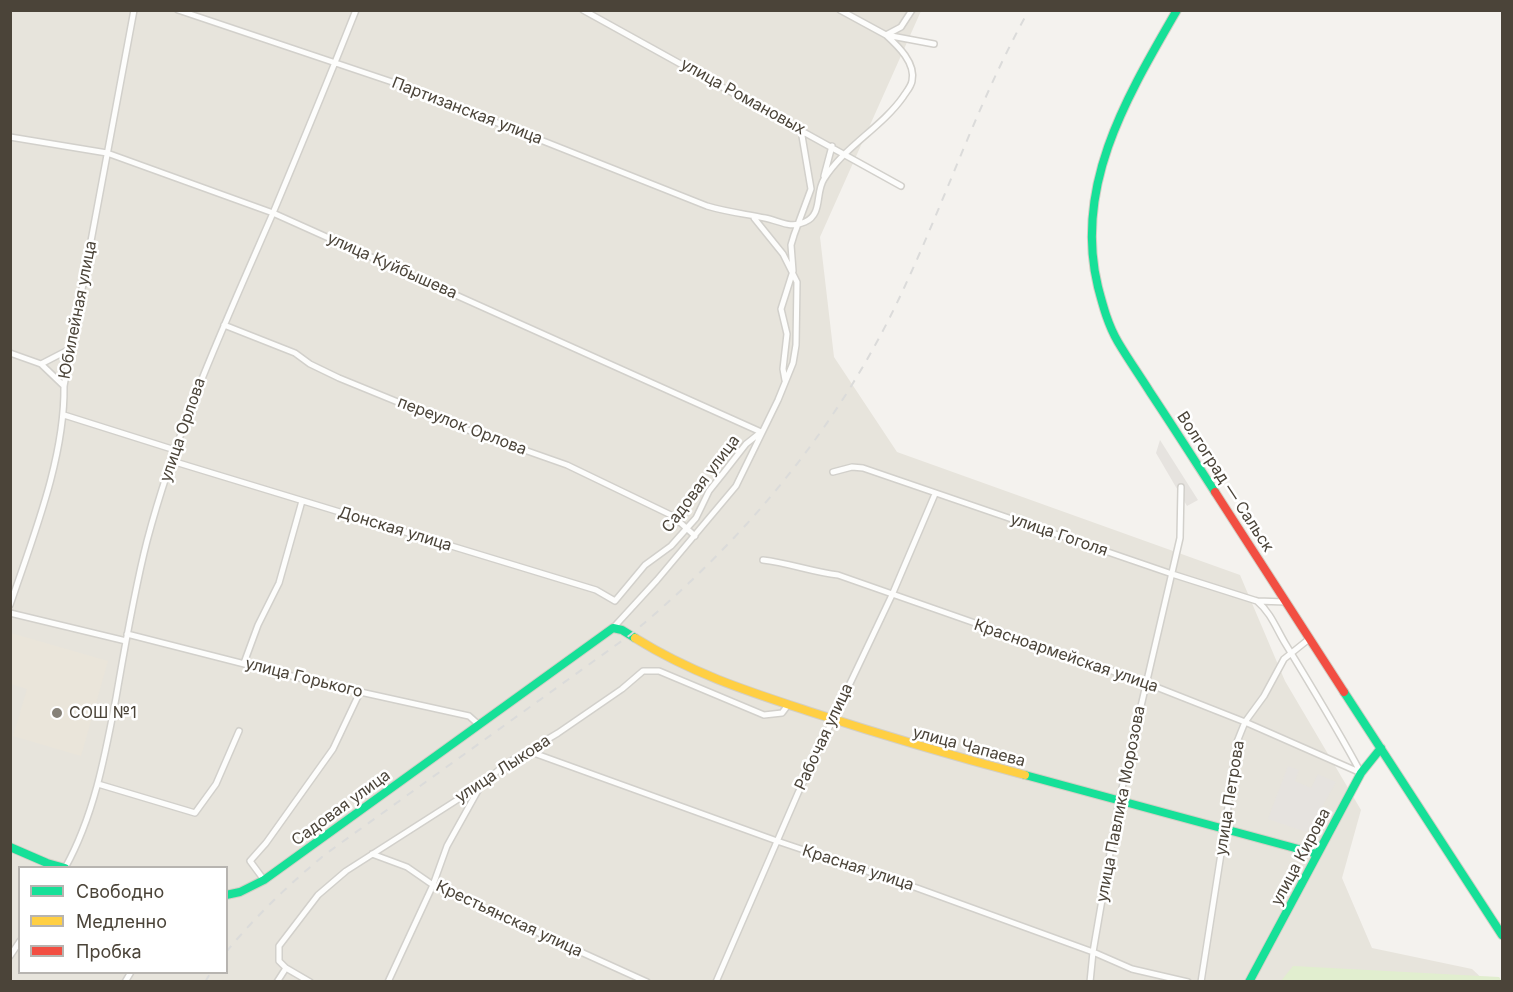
<!DOCTYPE html>
<meta charset="utf-8">
<style>
body{margin:0}
#map{position:relative;width:1513px;height:992px;overflow:hidden;background:#f4f2ee;font-family:Inter,sans-serif}
canvas{display:block}
.frame{position:absolute;inset:0;border:12px solid #4b4439;pointer-events:none}
.legend{position:absolute;left:18px;top:866px;width:210px;height:108px;box-sizing:border-box;background:#fff;border:2px solid #b7b4b0;margin:0;padding:8px 10px;list-style:none;font-size:18px;color:#4b4439}
.legend li{display:flex;align-items:center;gap:12px;height:30px}
.legend b{width:30px;border:2px solid #b7b4b0}
</style>
<div id="map">
<canvas width="1513" height="992"></canvas>
<div class="frame"></div>
<ul class="legend">
<li><b style="height:8px;background:#16e098"></b>Свободно</li>
<li><b style="height:8px;background:#ffcf43"></b>Медленно</li>
<li><b style="height:8px;background:#f24e42"></b>Пробка</li>
</ul>
</div>
<script>
const ctx = document.querySelector('canvas').getContext('2d');
ctx.lineJoin = 'round';
function paint(path, color) { ctx.fillStyle = color; ctx.fill(path, 'evenodd'); }
function strokePath(path, color, width, dash) { ctx.strokeStyle = color; ctx.lineWidth = width; ctx.lineCap = dash ? 'butt' : 'round'; ctx.setLineDash(dash || []); ctx.stroke(path); }
function write(font, color, halo, rows, align = 'center') {
  ctx.font = font + ' Inter,sans-serif'; ctx.lineWidth = 5; ctx.setLineDash([]); ctx.textBaseline = 'middle'; ctx.strokeStyle = halo; ctx.fillStyle = color; for (const [text, x, y, turn = 0] of rows) {
    ctx.save(); ctx.translate(x, y); ctx.rotate((+turn || 0) * Math.PI / 180); ctx.textAlign = isNaN(turn) ? turn : align; if (halo) ctx.strokeText(text, 0, 0); ctx.fillText(text, 0, 0); ctx.restore();
  }
}
paint(new Path2D(`
 M10,11H921L820,237L834,357L897,452L1240,575L1285,681L1361,810L1342,878L1372,948L1472,969L1485,981H11ZM20,868H226V972H20Z`), '#e7e4dc');
paint(new Path2D(`
 M11,633L108,661L81,756L13,736L27,689L11,684Z`), '#eae5da');
paint(new Path2D(`
 M1293,966L1499,977L1502,981H1281Z`), '#e1eecf');
paint(new Path2D(`
 M1160,440L1198,500L1187,506L1156,453Z
 M1288,766L1299,770L1295,781L1311,788L1318,774L1336,782L1311,827L1306,832L1268,819Z`), '#e6e3df');
const street = new Path2D(`
 M178,10L407,87L707,206C727,212 746,214 765,218C780,221 790,229 805,222C823,214 815,193 824,179C845,146 881,128 903,97C906,92 911,87 912,81C916,63 898,46 886,35L901,27L912,10
 M583,10L901,186
 M840,10L886,35L934,44
 M10,137L107,153L273,213L761,432
 M824,176L832,146
 M224,325L295,353L310,364L339,378L459,427L567,465L673,516L695,536
 M10,353L41,364L64,386
 M41,364L72,348
 M785,380L783,369L787,334L781,309L793,271L791,245L794,235L811,189L801,130
 M64,415L175,450
 M172,461L596,590L615,601L645,565L671,546L687,528L696,518L709,491L725,471L746,444L761,432
 M833,472L852,467L863,468L1172,574L1257,601L1286,602
 M763,560C789,563 812,572 838,575L1146,683L1245,722L1361,773
 M1257,601C1271,613 1276,628 1285,643C1311,686 1337,728 1361,773
 M10,605C33,537 65,458 64,386L134,10
 M10,613L126,641
 M613,628L657,580L736,486L778,400L793,363L796,345L797,282L783,254L754,218
 M127,634L315,682L469,716L478,724
 M244,663L258,625L279,583L302,501
 M528,751L777,841L917,888L1093,952L1132,969L1188,982
 M98,784L195,813L216,784L239,731
 M372,854L407,867L433,885L647,982
 M65,868C94,816 105,756 116,698C125,646 134,592 147,541C177,427 226,321 273,213C301,146 329,78 356,10
 M264,880L250,861L266,843L333,749L360,692
 M10,956L20,941
 M125,982L131,972
 M277,982L286,968
 M310,982L286,968L279,961V946L318,895L346,871L482,784L506,764L558,733L622,689L643,671H659L764,715L782,713L788,705
 M388,982L433,885L447,846L481,785
 M716,982L798,793L892,595L935,494
 M1090,982L1093,952L1119,801L1180,538L1181,487
 M1201,982L1225,828L1237,742L1245,722L1264,696L1284,659L1309,639`);
const fast = new Path2D(`
 M1177,10C1128,95 1073,185 1098,287C1103,306 1108,325 1118,342C1128,359 1140,376 1150,392C1172,425 1193,458 1215,492
 M1344,692L1502,935
 M1025,775L1317,854
 M10,847L47,863L65,868
 M226,895L240,892L264,880L613,628L622,630L635,638
 M1249,982L1361,773L1381,748`);
const slow = new Path2D(`
 M635,638C693,674 747,691 811,712C882,735 953,756 1025,775`);
const jam = new Path2D(`
 M1215,492L1344,692`);
strokePath(street, '#d2d0cb', 8);
strokePath(fast, '#d3cfc5', 10);
strokePath(slow, '#d3cfc5', 10);
strokePath(jam, '#d3cfc5', 10);
strokePath(street, '#fdfdfc', 5);
strokePath(fast, '#16e098', 8);
strokePath(slow, '#ffcf43', 8);
strokePath(jam, '#f24e42', 8);
strokePath(new Path2D(`
 M226,952C257,915 290,883 327,853L630,635C745,540 841,425 904,288C947,196 979,99 1029,10
 M205,982L211,972`), '#dbdbda', 2, [8, 8]);
for (const [x, y, r, color] of [
 [57,713,6,"#868178"]
]) { const dot = new Path2D(); dot.arc(x, y, r, 0, 2 * Math.PI); ctx.fillStyle = color; ctx.fill(dot); strokePath(dot, '#fff', 2); }
write('16px', '#4b4439', '#fff', [
 ["улица Романовых",743,97,29],
 ["Партизанская улица",467,111,21],
 ["улица Куйбышева",392,266,24],
 ["Юбилейная улица",78,310,-79],
 ["переулок Орлова",462,426,21],
 ["улица Орлова",183,430,-71],
 ["Волгоград — Сальск",1225,482,57],
 ["Садовая улица",701,484,-53],
 ["Донская улица",395,529,17],
 ["улица Гоголя",1059,535,19],
 ["Красноармейская улица",1066,656,19],
 ["улица Горького",304,678,14],
 ["Рабочая улица",824,737,-65],
 ["улица Чапаева",969,747,15],
 ["улица Лыкова",503,769,-33],
 ["улица Петрова",1230,798,-81],
 ["улица Павлика Морозова",1121,804,-79],
 ["Садовая улица",341,808,-36],
 ["улица Кирова",1301,857,-62],
 ["Красная улица",858,868,18],
 ["Крестьянская улица",509,919,25]
]);
write('16px', '#4b4439', '#fff', [
 ["СОШ №1",69,713]
], 'left');
</script>
